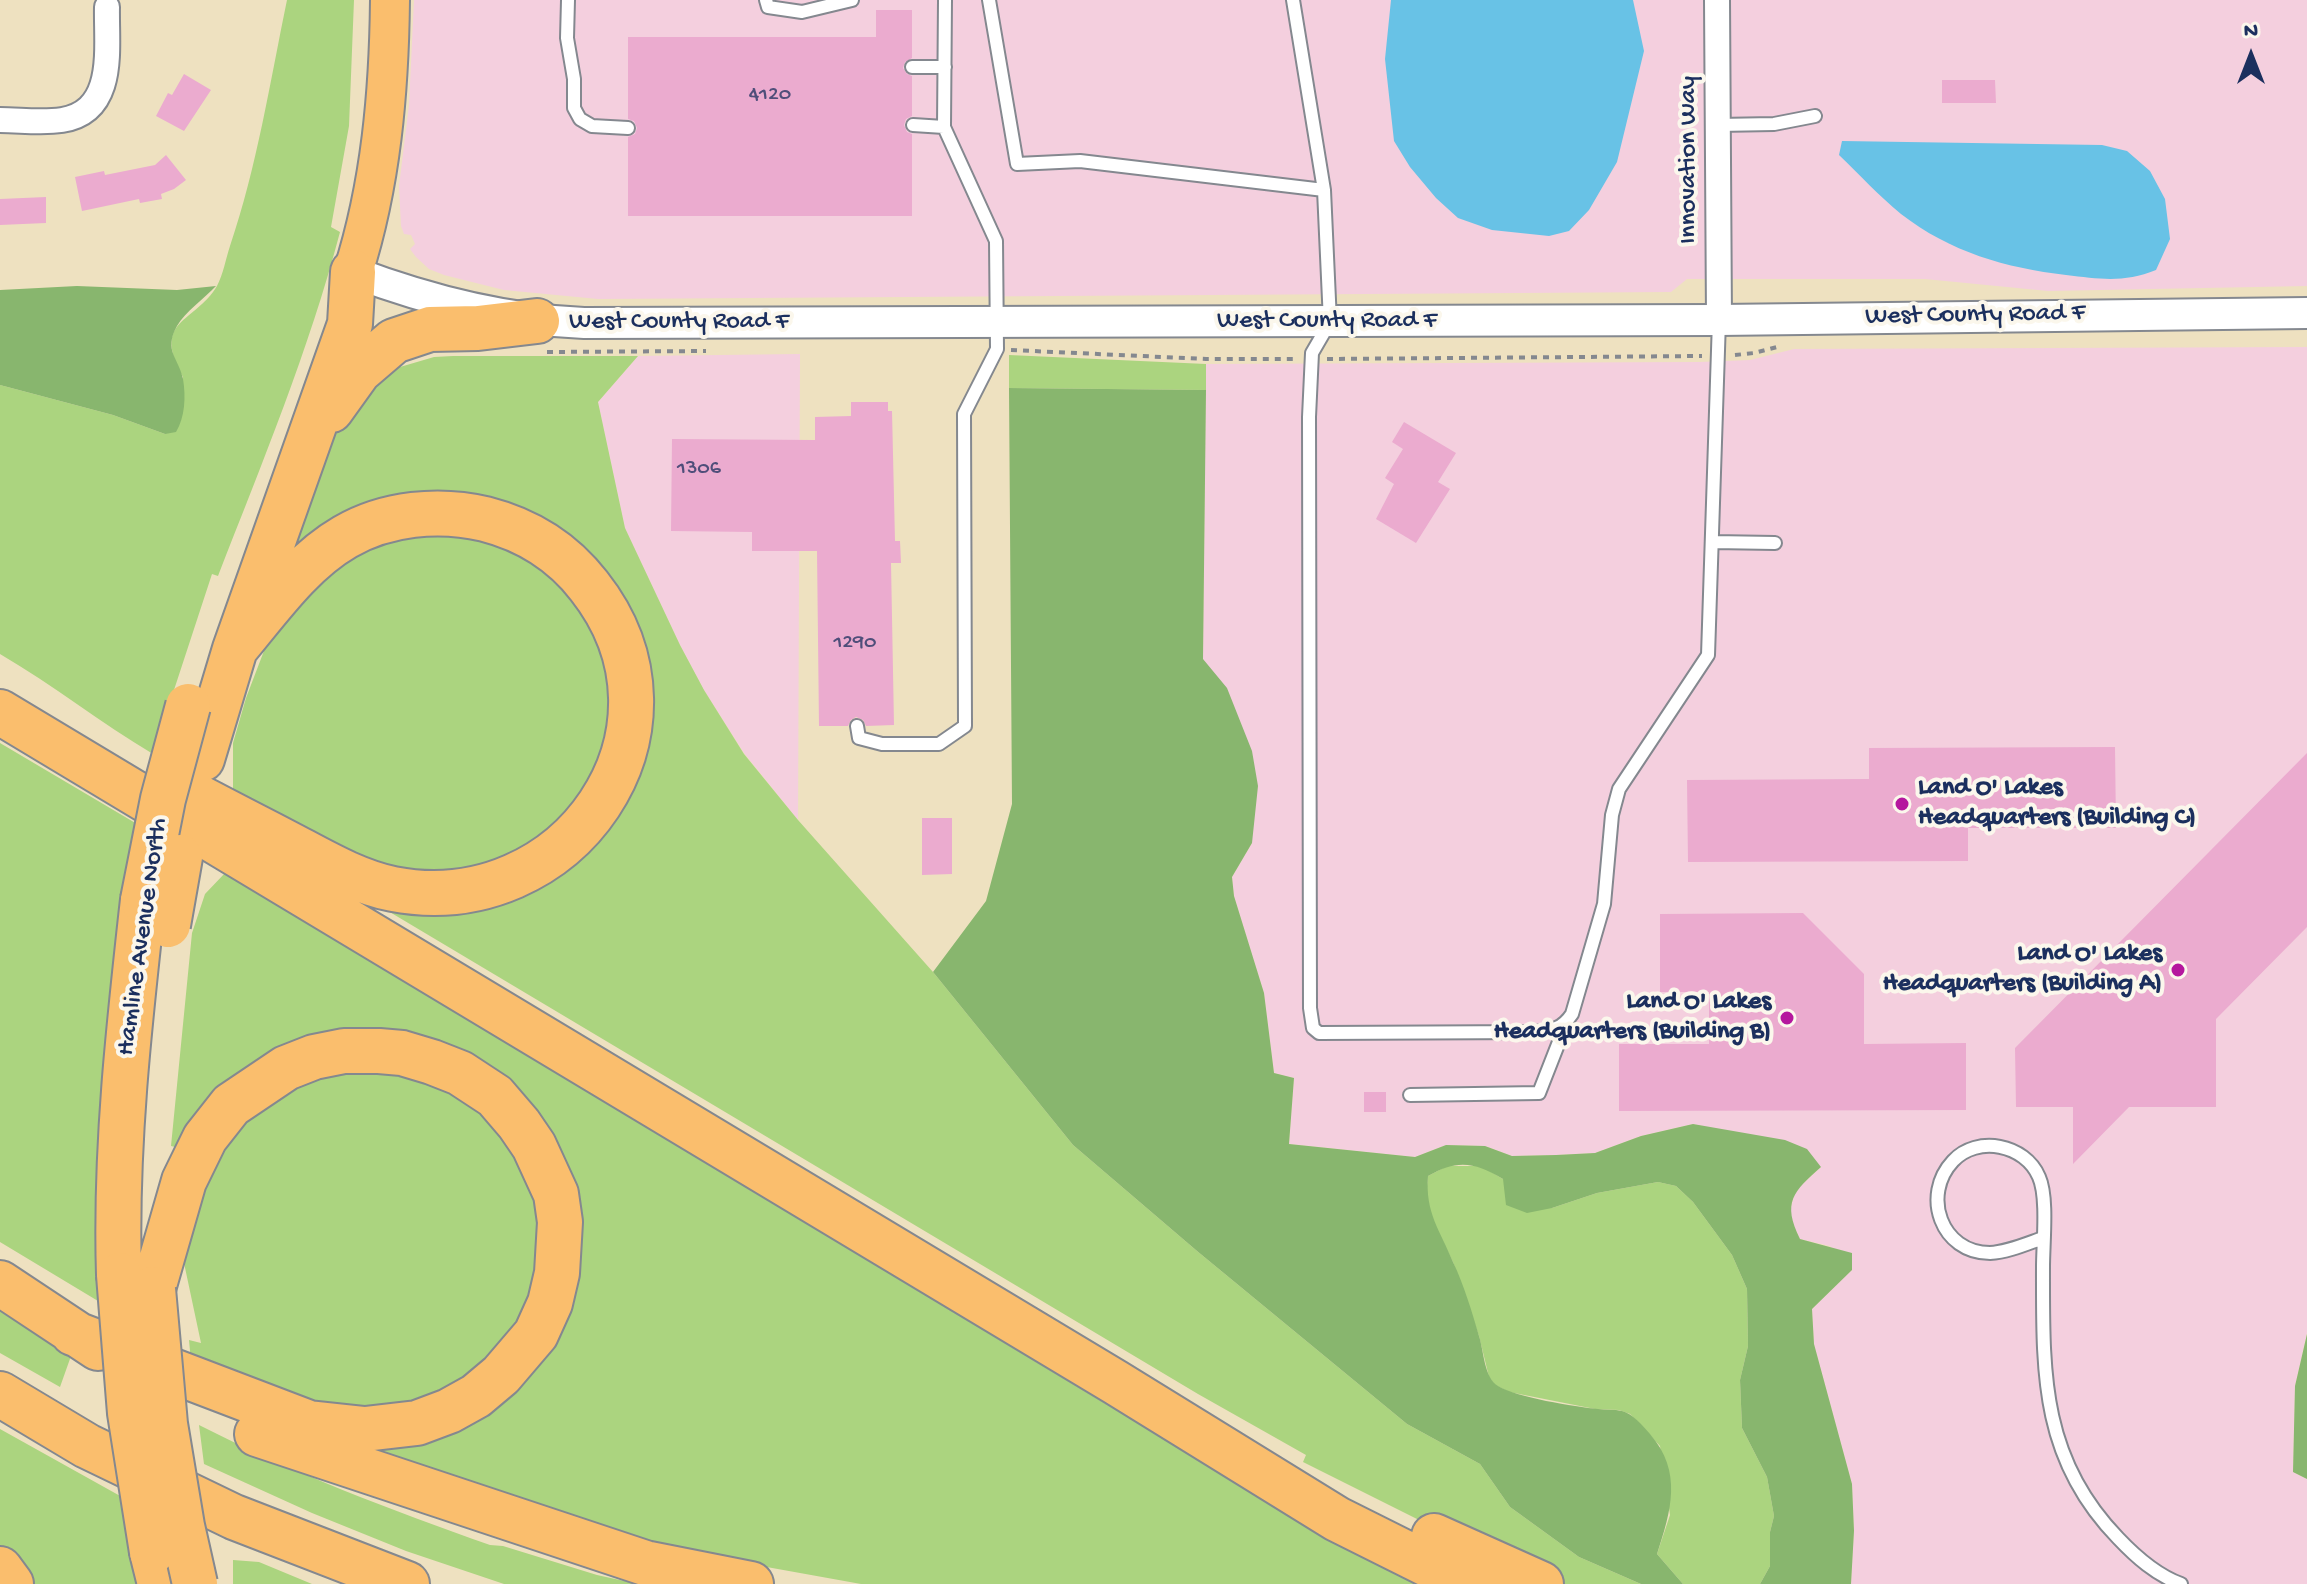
<!DOCTYPE html>
<style>
body{margin:0}
#map{position:relative;width:2307px;height:1584px;overflow:hidden;background:#eee1c0;font-family:"Gochi Hand",sans-serif}
canvas{display:block}
.north{position:absolute;left:2211px;top:16px;width:80px;height:80px;-webkit-text-stroke:6px #fbf7ec;paint-order:stroke;rotate:0deg;font-size:22px;font-weight:700;line-height:32px;text-align:center;color:#1b2f5e}
.north::after{content:'';display:block;margin:auto;width:28px;height:36px;background:#1b2f5e;clip-path:polygon(50% 0,100% 100%,50% 72%,0 100%)}
</style>
<div id="map">
<canvas width="2307" height="1584"></canvas>
<div class="north">N</div>
</div>
<script>
const ctx = document.querySelector('canvas').getContext('2d');
ctx.lineJoin = 'round';
function paint(path, color) { ctx.fillStyle = color; ctx.fill(path, 'evenodd'); }
function strokePath(path, color, width, dash) { ctx.strokeStyle = color; ctx.lineWidth = width; ctx.lineCap = dash ? 'butt' : 'round'; ctx.setLineDash(dash || []); ctx.stroke(path); }
function write(font, color, halo, rows, align = 'center') {
  ctx.font = font + ' "Gochi Hand",sans-serif'; ctx.lineWidth = 8; ctx.setLineDash([]); ctx.textBaseline = 'middle'; ctx.strokeStyle = halo; ctx.fillStyle = color; for (const [text, x, y, turn = 0] of rows) {
    ctx.save(); ctx.translate(x, y); ctx.rotate((+turn || 0) * Math.PI / 180); ctx.textAlign = isNaN(turn) ? turn : align; if (halo) ctx.strokeText(text, 0, 0); ctx.fillText(text, 0, 0); ctx.restore();
  }
}
paint(new Path2D(`
 M414,0H2307V286L2048,291L1925,279H1687L1671,292L598,299L504,290L444,275L429,269L416,257L410,249L415,244L411,235L404,234L401,226L399,186L409,105Z
 M2307,347V1333L2295,1386L2293,1472L2307,1479V1584H1851L1854,1531L1852,1484L1814,1344L1812,1309L1852,1270L1830,1246L1800,1239L1789,1216L1795,1191L1821,1167L1735,1133L1693,1124L1641,1136L1595,1153L1556,1155L1512,1156L1485,1146L1446,1145L1415,1157L1289,1144L1294,1078L1274,1073L1264,993L1234,896L1232,877L1252,843L1203,659L1206,364L1699,362L1750,360L1794,349Z
 M800,354L798,820L744,753L704,690L680,645L625,528L598,402L638,356Z`), '#f4cfde');
paint(new Path2D(`
 M287,0H354L349,126L331,227L340,232C309,350 262,463 218,576L212,574L153,754C101,723 53,685 0,654V385L113,415L165,434L183,377C151,319 194,324 217,286C223,275 226,258 230,246C257,167 270,82 287,0Z
 M1009,355L1206,364V390L1009,388Z
 M453,356H638L598,402L625,528L680,645L704,690L744,754L798,820L933,972L1073,1145L1197,1251L1407,1424L1480,1464L1510,1507L1579,1557L1641,1584H1564L1417,1519L1303,1462L1306,1455L1198,1394L378,905L557,865L636,660L489,508L284,570L341,417L397,357L400,367L434,357Z
 M488,532L581,593L617,688L590,796L509,865L400,876L233,801V743L246,698L275,622L371,536Z
 M0,743L137,824L118,935L106,1034L98,1301L0,1242Z
 M225,873L1146,1428L1332,1537L1422,1584H861L689,1553L586,1527L361,1452L518,1376L561,1175L389,1036L183,1149L171,1146L192,933L205,894Z
 M382,1062L490,1107L547,1209L534,1313L454,1398L340,1415L191,1362L189,1340L201,1343L184,1263L183,1240L193,1189L264,1092Z
 M1447,1166H1481L1552,1208L1597,1193L1658,1182L1676,1186L1693,1202L1732,1255L1747,1289L1748,1346L1740,1380L1742,1428L1767,1477L1774,1516L1770,1532V1566L1760,1584H1683L1657,1554L1670,1515L1660,1446L1630,1414L1619,1410L1595,1409L1509,1392L1495,1385L1489,1377L1479,1336L1453,1262L1434,1225L1426,1197L1428,1176Z
 M0,1310L71,1356L60,1387L0,1353Z
 M199,1425C293,1473 391,1510 490,1545L503,1546L597,1575L638,1584H504L406,1551L312,1513L204,1464Z
 M0,1429L122,1497L139,1584H28L0,1547Z
 M233,1560L259,1562L312,1584H233Z`), '#abd47f');
paint(new Path2D(`
 M77,286L177,290L216,286C205,298 185,312 177,326C163,351 179,358 183,379C186,397 185,417 176,432L165,434L113,415L0,385V290Z
 M1009,388L1206,390L1203,659L1227,688L1252,751L1258,786L1252,843L1232,877L1234,896L1264,993L1274,1073L1294,1078L1289,1144L1415,1157L1446,1145L1485,1146L1512,1156L1556,1155L1595,1153L1641,1136L1693,1124L1785,1140L1807,1149L1821,1167C1793,1192 1782,1202 1800,1239L1852,1253V1270L1812,1309L1814,1344L1852,1484L1854,1531L1851,1584H1760L1770,1566V1532L1774,1516L1767,1477L1742,1428L1740,1380L1748,1346L1747,1289L1732,1255L1693,1202L1676,1186L1658,1182L1597,1193L1552,1208L1527,1213L1506,1205L1503,1179C1475,1162 1457,1159 1428,1176C1425,1213 1440,1230 1453,1262C1464,1285 1472,1312 1479,1336C1484,1352 1484,1377 1498,1386C1515,1397 1576,1407 1598,1409C1606,1410 1614,1409 1622,1411C1633,1414 1642,1425 1650,1434C1683,1472 1671,1511 1657,1554L1683,1584H1641L1579,1557L1510,1507L1480,1464L1407,1424L1197,1251L1073,1145L933,972L986,901L1012,804Z
 M2307,1334V1479L2293,1472L2295,1386Z`), '#88b66e');
paint(new Path2D(`
 M1391,0H1633L1644,51L1617,162L1589,210L1569,231L1549,236L1492,230L1458,218L1436,198L1410,167L1394,141L1385,59Z
 M1842,141L2102,145L2127,151L2150,171L2165,199L2170,239L2156,270C2124,283 2100,279 2066,275C2006,268 1950,252 1901,214C1879,196 1859,174 1839,155Z`), '#68c2e6');
paint(new Path2D(`
 M876,10H912V58L905,62L903,68L907,74L912,76V116L906,119L904,125L907,132L912,134V216H628V137L635,134L637,128L634,121L628,119V37H876Z
 M184,74L211,90L184,131L156,116L168,93L172,95Z
 M1942,80H1995L1996,103H1942Z
 M166,155L186,180L174,189L161,194L162,199L140,203L139,199L82,211L75,177L104,171L105,175L155,165Z
 M46,197V223L0,225V199Z
 M851,402H888V411H892L895,541H900L901,563H891L894,725L866,726L863,720L856,717L851,720L848,726H819L817,551H752V532L671,531L672,439L815,440V417L851,416Z
 M1404,422L1456,453L1438,482L1450,489L1416,543L1376,519L1394,484L1385,478L1403,449L1392,442Z
 M2115,747L2116,828H1968V861L1688,862L1687,780L1869,779V748Z
 M2307,753V927L2216,1019V1107H2129L2073,1164V1107H2016L2015,1048Z
 M922,818H952V874L922,875Z
 M1803,913L1864,974V1044L1966,1043V1110L1619,1111V1044H1709V992H1660V914Z
 M1364,1092H1386V1112H1364Z`), '#ebabcf');
const service = new Path2D(`
 M568,0L567,38L574,79V108L580,119L592,126L628,128
 M766,0L768,7L802,12L852,0
 M989,0L1017,164L1080,161L1324,190
 M1293,0L1324,190L1330,322L1312,353L1309,417L1310,1008L1313,1028L1319,1033L1535,1032C1553,1030 1562,1029 1572,1014L1604,904L1612,815L1619,789L1708,655L1719,320
 M912,67H945
 M913,125L944,127
 M1718,125L1774,124L1815,116
 M1713,542L1775,543
 M857,726L859,738L882,744H939L965,726L964,414L997,349L996,241L944,127L945,0
 M1410,1095L1539,1093L1566,1024
 M2043,1238C2026,1244 2008,1252 1990,1253C1941,1253 1921,1195 1953,1161C1977,1135 2025,1144 2039,1177C2048,1197 2043,1243 2043,1267C2043,1371 2040,1458 2118,1538C2136,1557 2156,1575 2181,1584`);
const minor = new Path2D(`
 M1717,0L1719,320
 M0,120C20,120 42,123 62,120C117,111 106,48 107,7`);
const tertiary = new Path2D(`
 M353,272C427,300 505,320 584,323L1719,320L2307,313`);
const primary = new Path2D(`
 M353,272C381,184 389,92 390,0`);
const motorway = new Path2D(`
 M331,410L359,371L394,341L430,329L478,328L537,321
 M0,712L1115,1382L1337,1519L1467,1584
 M202,759L235,649L350,324L353,272
 M170,782C211,804 252,825 293,846C325,863 358,882 393,889C568,923 703,730 589,586C562,551 528,530 485,519C439,508 386,513 345,537C300,563 268,610 235,649
 M119,1275C115,1150 129,1025 143,900
 M0,1283L98,1348
 M73,1333L309,1423L365,1429L417,1423L449,1411L476,1396L501,1375L536,1334L550,1303L557,1273L560,1222L556,1194L534,1146L519,1124L495,1096L460,1073L432,1062L402,1053L379,1051H344L314,1057L286,1068L231,1105L205,1138L184,1181L153,1289
 M0,1394L87,1446L234,1517L407,1584
 M257,1434L645,1563L751,1584
 M1434,1536L1541,1584
 M152,1552L160,1584
 M0,1569L11,1584`);
strokePath(service, '#84888f', 16);
strokePath(minor, '#84888f', 28);
strokePath(tertiary, '#84888f', 34);
strokePath(primary, '#84888f', 42);
strokePath(motorway, '#84888f', 48);
strokePath(new Path2D(`
 M1011,350L1206,359H1294
 M547,352L706,351
 M1735,355L1754,353L1777,347
 M1327,359L1702,356`), '#84888f', 4, [6, 6]);
strokePath(service, '#fff', 12);
strokePath(minor, '#fff', 24);
strokePath(tertiary, '#fff', 30);
strokePath(primary, '#fabe6d', 38);
strokePath(motorway, '#fabe6d', 44);
const motorwayBridge = new Path2D(`
 M143,900L163,799L188,706
 M168,925L180,857
 M119,1275L130,1413L152,1552
 M153,1289L165,1424L182,1526L195,1584`);
strokePath(motorwayBridge, '#84888f', 48, []);
strokePath(motorwayBridge, '#fabe6d', 44);
for (const [x, y, r, color] of [
 [1902,804,8,"#b5179e"],
 [2178,970,8,"#b5179e"],
 [1787,1018,8,"#b5179e"]
]) { const dot = new Path2D(); dot.arc(x, y, r, 0, 2 * Math.PI); ctx.fillStyle = color; ctx.fill(dot); strokePath(dot, '#fbf7ec', 3); }
write('22px', '#4f4e7a', null, [
 ["4120",770,96],
 ["1306",699,470],
 ["1290",855,644]
]);
write('26px', '#1b2f5e', '#fbf7ec', [
 ["Innovation Way",1690,160,-90],
 ["West County Road F",1975,316,-1],
 ["West County Road F",1327,322],
 ["West County Road F",679,323],
 ["Hamline Avenue North",144,937,-82]
]);
write('bold 26px', '#1b2f5e', '#fbf7ec', [
 ["Land O' Lakes",1918,789,"left"],
 ["Headquarters (Building C)",1918,819,"left"],
 ["Land O' Lakes",2162,955],
 ["Headquarters (Building A)",2162,985],
 ["Land O' Lakes",1771,1003],
 ["Headquarters (Building B)",1771,1033]
], 'right');
</script>
